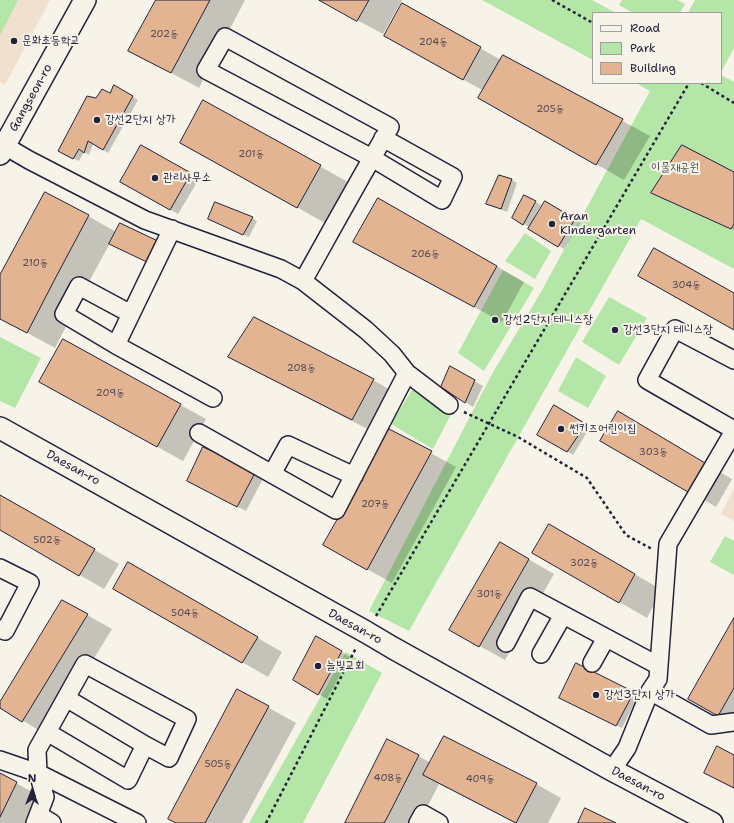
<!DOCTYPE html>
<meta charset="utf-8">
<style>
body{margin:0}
#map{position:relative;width:734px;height:823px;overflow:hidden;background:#f7f3e8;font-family:"Shantell Sans",sans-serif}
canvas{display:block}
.legend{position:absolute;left:592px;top:12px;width:130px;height:72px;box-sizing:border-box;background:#f7f3e8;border:1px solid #a29fa3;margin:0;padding:5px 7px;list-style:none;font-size:12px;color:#22223b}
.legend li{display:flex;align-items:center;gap:8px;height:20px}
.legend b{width:20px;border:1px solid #a29fa3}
.north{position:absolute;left:12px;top:771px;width:40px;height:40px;-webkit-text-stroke:3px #f7f3e8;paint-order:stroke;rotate:0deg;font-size:11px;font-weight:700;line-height:16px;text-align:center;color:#22223b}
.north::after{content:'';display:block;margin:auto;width:14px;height:18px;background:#22223b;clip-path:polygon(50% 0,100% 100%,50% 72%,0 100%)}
</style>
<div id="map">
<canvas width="734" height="823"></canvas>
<ul class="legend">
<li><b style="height:5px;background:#f7f3e8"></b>Road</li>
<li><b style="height:11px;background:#b3e6a7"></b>Park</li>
<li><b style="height:11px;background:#e2b492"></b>Building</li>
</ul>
<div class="north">N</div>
</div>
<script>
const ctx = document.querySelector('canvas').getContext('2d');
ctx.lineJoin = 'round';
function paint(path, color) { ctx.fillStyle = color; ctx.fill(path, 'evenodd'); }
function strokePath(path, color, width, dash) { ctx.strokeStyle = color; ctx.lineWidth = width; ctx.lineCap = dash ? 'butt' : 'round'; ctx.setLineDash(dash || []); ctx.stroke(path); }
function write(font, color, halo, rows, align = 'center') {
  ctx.font = font + ' "Shantell Sans","Poor Story",sans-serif'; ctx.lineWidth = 4; ctx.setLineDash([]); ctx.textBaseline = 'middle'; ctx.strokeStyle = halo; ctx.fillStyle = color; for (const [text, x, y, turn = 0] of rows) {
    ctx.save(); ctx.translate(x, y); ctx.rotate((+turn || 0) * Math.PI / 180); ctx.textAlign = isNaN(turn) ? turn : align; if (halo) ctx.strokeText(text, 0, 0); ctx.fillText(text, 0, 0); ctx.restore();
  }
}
paint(new Path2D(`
 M0,0H50L5,85L0,82Z
 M734,488V521L721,514Z`), '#f1e0ce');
paint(new Path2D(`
 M0,0H18L0,35Z
 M482,0H592L616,13H593V60Z
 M622,0H677L685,4L680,13H633L619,5Z
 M695,0H734V48L721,72V13H688Z
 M721,75L734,82V269L641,219L409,631L369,611L492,374L541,292L650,91L636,83H721Z
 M525,233L551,251L535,279L505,261Z
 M503,270L534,288L484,371L458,353Z
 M609,297L647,318L619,365L582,342Z
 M0,337L41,358L15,408L0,401Z
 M576,357L606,376L588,408L558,391Z
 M412,390L452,412L433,449L391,424Z
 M725,536L734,541V575L710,562Z
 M346,652L382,673L303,823H249Z`), '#b3e6a7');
paint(new Path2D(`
 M157,0H245L199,88L129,50Z
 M320,0H402L383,34Z
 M403,5L501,60L503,56L650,136L624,180L480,98L484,91L413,52Z
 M114,87L138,100L108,153L93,144L89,155L84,152L79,161L59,150L97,100L111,94Z
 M203,101L348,182L325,223L209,158Z
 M142,146L199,179L178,214L121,182Z
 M734,173V230L664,199L653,193Z
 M512,180L517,183L507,212L493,206Z
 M525,197L541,205L534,217L536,218L546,202L580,223L564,249L513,217Z
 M88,216L116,232L84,291L55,348L0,318V277Z
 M252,218L257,221L249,237L214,222Z
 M382,258L496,266L524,282L502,322Z
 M63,340L206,419L183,461L40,382Z
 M230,356L373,380L401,396L379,435L257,372Z
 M451,368L483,386L473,407L442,387Z
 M555,407L590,427L573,455L539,434Z
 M618,413L732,479L716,507L602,441Z
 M389,430L456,467L392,583L349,559Z
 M203,448L264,477L246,511L196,486Z
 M0,496L119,564L104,589L0,529Z
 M550,525L662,590L647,618L533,552Z
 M500,543L554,574L505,660L476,644Z
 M129,564L282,652L268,677L114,588Z
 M62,601L112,629L47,735L0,707V704Z
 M734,620V724L690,698Z
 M317,637L350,657L327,699L295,680Z
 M237,690L296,723L242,823H178Z
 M633,693L638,696L622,728L566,701Z
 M418,756L431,763L536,784L561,798L548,823H515L439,784L419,823H345Z
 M734,756V789L705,773Z
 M0,774L41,797L29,823H0Z`), '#0003');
const building = new Path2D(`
 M156,0H210L171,73L128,51Z
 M319,0H369L357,21Z
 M402,3L481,47L463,80L384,36Z
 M503,55L623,119L596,165L478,98Z
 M114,85L133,96L103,150L88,141L84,153L79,149L73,159L58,151L87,96L96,98L102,89L110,93Z
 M203,100L321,165L297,208L180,143Z
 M141,145L191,173L170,210L120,182Z
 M682,145L734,172V224L731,229L651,193Z
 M499,175L512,179L501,209L486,204Z
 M45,192L89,215L57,275L27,333L0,319V275Z
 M524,195L536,201L523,225L512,218Z
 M378,198L497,266L474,307L353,242Z
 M545,201L575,219L558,247L528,229Z
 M215,202L253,217L243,235L208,219Z
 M120,223L162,243L151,264L109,244Z
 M654,248L734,293V330L638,276Z
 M254,317L374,379L352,420L228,357Z
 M63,339L181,404L157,447L39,382Z
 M450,366L475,380L465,403L441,387Z
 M554,405L586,424L567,452L537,435Z
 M618,411L705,463L688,492L600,441Z
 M389,429L432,451L367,570L323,545Z
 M203,447L256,471L237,507L187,481Z
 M0,495L95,549L79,576L0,530Z
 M549,524L635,574L619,603L532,553Z
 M500,542L529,559L479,647L449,630Z
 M128,562L258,637L242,663L113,589Z
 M62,600L88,614L22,722L0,708V702Z
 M734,618V688L718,716L688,699Z
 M316,636L342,651L318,695L293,680Z
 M576,663L634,692L616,726L559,698Z
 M237,689L269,706L205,823H176L168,819Z
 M444,736L537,783L516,823L423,775Z
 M387,739L419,755L388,816L384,823H345Z
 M717,746L734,755V788L704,773Z
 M0,773L17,782L0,817Z
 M585,808L616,823H578Z`);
paint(building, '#e2b492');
strokePath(building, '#22223b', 1);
const minor = new Path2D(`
 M5,146L29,160L145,220L281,269L303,281L366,330L392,354L407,373L449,405
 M303,281C332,229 360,178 390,127L225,37L206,70L372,158L442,200L453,177L383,138
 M131,314L79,286L64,314L116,345L172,229
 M116,345L213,398
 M734,360L675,329L647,380L734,430
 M199,433L336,510L407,373
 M272,474L288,445L354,476
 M0,568L30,583L5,631L0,629
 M506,643L530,597L659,666
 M541,654L563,615
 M592,663L606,638
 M650,691L711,725L734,722
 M66,698L145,745
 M0,760L38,773L137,823
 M612,770L627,748L650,691L658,679L668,544L734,431
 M39,815L52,823
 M35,823L45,797L38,773L37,750L85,664L187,719L169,758L145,745L128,780L47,732
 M418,823L423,814L439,823`);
const major = new Path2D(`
 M0,154L85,0
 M0,428L366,632L393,648L612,770L712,823`);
strokePath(minor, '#22223b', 20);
strokePath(major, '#22223b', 24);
strokePath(new Path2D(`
 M552,0L593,23
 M701,83L734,103
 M464,412L518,437L587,478L626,535L652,549
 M376,616L689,83
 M266,823L356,648`), '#22223b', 2.5, [3, 3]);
strokePath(minor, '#f7f3e8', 17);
strokePath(major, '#f7f3e8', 21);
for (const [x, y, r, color] of [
 [14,41,4,"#22223b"],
 [97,120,4,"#22223b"],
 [155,178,4,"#22223b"],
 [552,224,4,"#22223b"],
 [495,320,4,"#22223b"],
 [615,330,4,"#22223b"],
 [561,429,4,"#22223b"],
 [318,666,4,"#22223b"],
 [596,695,4,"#22223b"]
]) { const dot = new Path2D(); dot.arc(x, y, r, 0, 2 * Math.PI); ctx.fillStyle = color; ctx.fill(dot); strokePath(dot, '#f7f3e8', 1.5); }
write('10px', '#524651', null, [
 ["202동",164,34],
 ["204동",433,42],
 ["205동",550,109],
 ["201동",251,154],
 ["206동",425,254],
 ["210동",35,263],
 ["304동",686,285],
 ["208동",301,368],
 ["209동",110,393],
 ["303동",653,452],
 ["207동",375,504],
 ["502동",47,540],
 ["302동",584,563],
 ["301동",489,594],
 ["504동",185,613],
 ["505동",218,764],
 ["408동",388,778],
 ["409동",480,779]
]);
write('12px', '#22223b', '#f7f3e8', [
 ["문화초등학교",22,41],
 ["강선2단지 상가",105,120],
 ["관리사무소",163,178],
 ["Aran",560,217],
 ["Kindergarten",560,231],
 ["강선2단지 테니스장",503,320],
 ["강선3단지 테니스장",623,330],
 ["썬키즈어린이집",569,429],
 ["늘빛교회",326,666],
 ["강선3단지 상가",604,695]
], 'left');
write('12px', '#22223b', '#f7f3e8', [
 ["Gangseon-ro",31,98,-61],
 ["Daesan-ro",73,468,29],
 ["Daesan-ro",355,627,29],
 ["Daesan-ro",638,784,28]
]);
write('12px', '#465356', '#f7f3e8', [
 ["이물재공원",675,168]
]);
</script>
